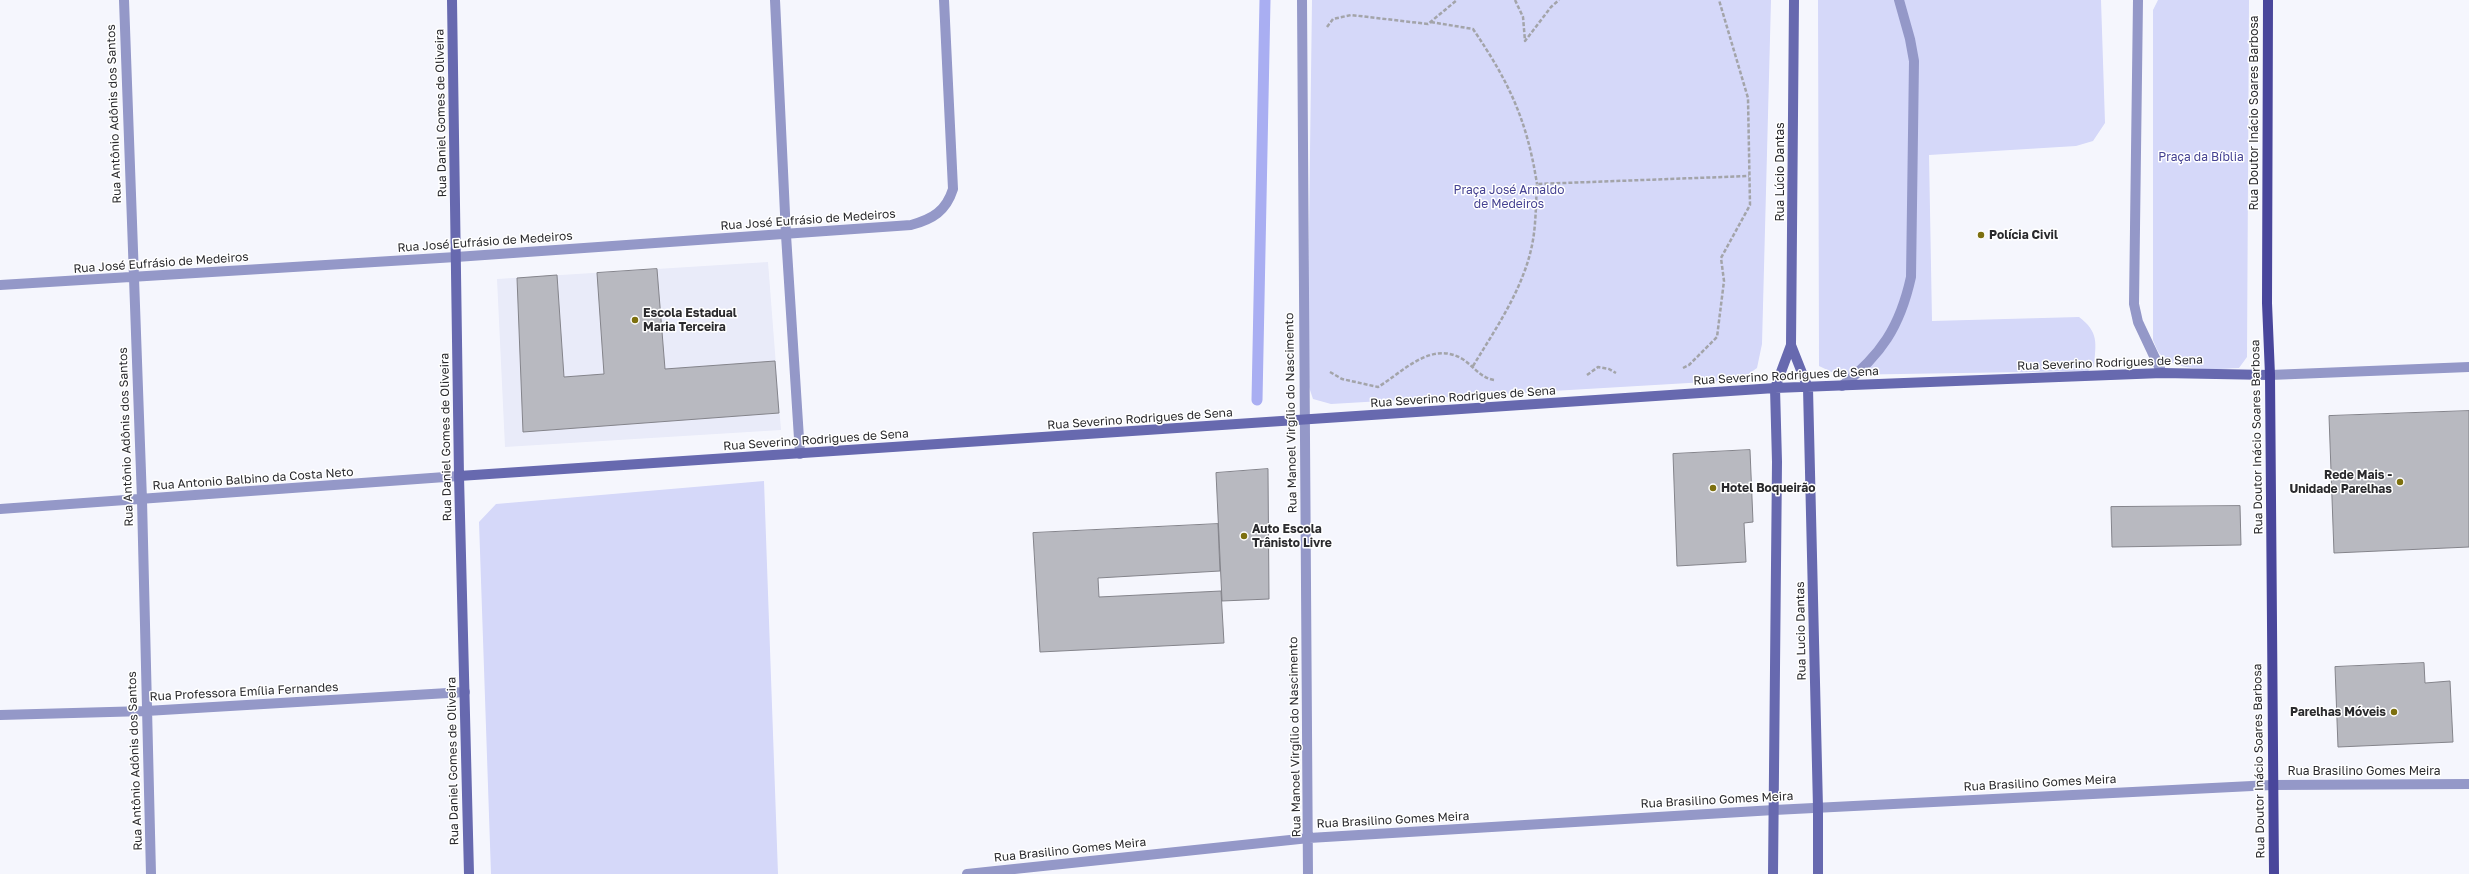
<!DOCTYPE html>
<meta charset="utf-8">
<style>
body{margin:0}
canvas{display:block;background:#f5f6fd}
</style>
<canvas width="2469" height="874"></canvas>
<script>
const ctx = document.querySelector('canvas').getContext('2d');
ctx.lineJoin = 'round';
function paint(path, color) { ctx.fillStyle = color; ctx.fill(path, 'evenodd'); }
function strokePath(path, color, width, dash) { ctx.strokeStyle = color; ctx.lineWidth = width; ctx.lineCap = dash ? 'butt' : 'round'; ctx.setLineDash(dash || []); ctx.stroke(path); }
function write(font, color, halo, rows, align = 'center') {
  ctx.font = font + ' "Golos Text",sans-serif'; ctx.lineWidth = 3; ctx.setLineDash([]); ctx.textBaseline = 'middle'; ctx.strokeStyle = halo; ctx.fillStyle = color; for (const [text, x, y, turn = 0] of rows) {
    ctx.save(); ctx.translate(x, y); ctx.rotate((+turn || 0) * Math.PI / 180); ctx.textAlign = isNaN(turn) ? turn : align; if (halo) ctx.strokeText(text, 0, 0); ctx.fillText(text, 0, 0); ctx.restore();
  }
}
paint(new Path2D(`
 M768,262L781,430L505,447L497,279Z`), '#e9ebf9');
paint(new Path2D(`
 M1312,0H1771L1762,344L1757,368L1740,380L1331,404L1313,399L1307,381Z
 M1818,0H2101L2105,123L2093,141L2076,146L1929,155L1932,321L2079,317C2099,332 2096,343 2094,366L2088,371L1838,375L1819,366Z
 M2158,0H2249L2247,357L2239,368C2216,369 2177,373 2160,354C2157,351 2155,344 2153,340V10Z
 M764,481L778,874H491L479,522L496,504Z`), '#d5d8f9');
strokePath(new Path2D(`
 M1257,400L1265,0`), '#a9aef2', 11);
const building = new Path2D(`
 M657,269L665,369L775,361L779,413L523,432L517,278L557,275L564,377L604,374L597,273Z
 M2469,411V547L2334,553L2329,416Z
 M1750,450L1753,522L1744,523L1746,562L1677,566L1673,454Z
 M1268,469L1269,599L1222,601L1216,473Z
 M2240,506L2241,545L2112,547L2111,507Z
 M1218,524L1220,571L1098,578L1099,597L1221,591L1224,643L1040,652L1033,533Z
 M2424,663L2425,683L2450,681L2453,742L2338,747L2335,667Z`);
paint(building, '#b8b9c0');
strokePath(building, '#84848b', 1);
strokePath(new Path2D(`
 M1515,0L1523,17L1525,41L1551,7L1559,0
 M1431,22L1473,29C1509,82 1527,120 1537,184
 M1327,27L1333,19L1351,15L1428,24L1457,0
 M1473,366C1498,325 1528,282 1534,233C1536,217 1536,200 1537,184L1749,176
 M1683,368L1689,365L1717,337L1724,281L1721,258L1750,205L1748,98L1719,0
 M1330,372L1342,379L1378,387C1403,372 1432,339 1464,360C1474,367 1481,378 1494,380
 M1587,375L1598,367L1609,369L1616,373`), '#a3a4a9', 2.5, [4, 2]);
strokePath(new Path2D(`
 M775,0L786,235L800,454
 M2138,0L2134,304L2138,322L2162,373
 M456,257L911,225C933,219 946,211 953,189L944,0
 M1842,386C1881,355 1900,327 1911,277L1914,61L1910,39L1899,0`), '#9498c8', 10);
strokePath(new Path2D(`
 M124,0L142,500L151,874
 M1302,0L1308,874
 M0,285L456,257
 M2270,375L2469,367
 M0,509L459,476
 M0,715L146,711L465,692
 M967,874L1309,838L1774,810L2272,785L2469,784`), '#9498c8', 10);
strokePath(new Path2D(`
 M452,0L459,476L469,874
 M1791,345L1808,388L1818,808V874
 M459,476L1775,388L2162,373L2270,375
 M1773,874L1777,462L1775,388L1791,345L1794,0`), '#6769af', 10);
strokePath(new Path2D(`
 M2268,0L2267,303L2270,375L2274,874`), '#49469b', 10);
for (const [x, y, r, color] of [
 [1981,235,4,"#7d700f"],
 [635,320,4,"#7d700f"],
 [2400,482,4,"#7d700f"],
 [1713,488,4,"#7d700f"],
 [1244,536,4,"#7d700f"],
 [2394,712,4,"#7d700f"]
]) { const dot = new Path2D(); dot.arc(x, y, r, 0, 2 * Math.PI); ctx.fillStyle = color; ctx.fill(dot); strokePath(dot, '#fff', 1.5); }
write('12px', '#2a2a2d', '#fff', [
 ["Rua Daniel Gomes de Oliveira",441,113,-91],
 ["Rua Doutor Inácio Soares Barbosa",2254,113,-90],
 ["Rua Antônio Adônis dos Santos",114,114,-92],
 ["Rua Lúcio Dantas",1780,172,-90],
 ["Rua José Eufrásio de Medeiros",808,220,-4],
 ["Rua José Eufrásio de Medeiros",485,242,-4],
 ["Rua José Eufrásio de Medeiros",161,263,-4],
 ["Rua Severino Rodrigues de Sena",2110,363,-2],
 ["Rua Severino Rodrigues de Sena",1786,376,-3],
 ["Rua Severino Rodrigues de Sena",1463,397,-4],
 ["Rua Manoel Virgílio do Nascimento",1291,413,-91],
 ["Rua Severino Rodrigues de Sena",1140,419,-4],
 ["Rua Antônio Adônis dos Santos",126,437,-92],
 ["Rua Daniel Gomes de Oliveira",446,437,-91],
 ["Rua Doutor Inácio Soares Barbosa",2257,437,-91],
 ["Rua Severino Rodrigues de Sena",816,440,-4],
 ["Rua Antonio Balbino da Costa Neto",253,479,-4],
 ["Rua Lucio Dantas",1801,631,-91],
 ["Rua Professora Emília Fernandes",244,692,-3],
 ["Rua Manoel Virgílio do Nascimento",1295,737,-91],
 ["Rua Antônio Adônis dos Santos",135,761,-92],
 ["Rua Daniel Gomes de Oliveira",453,761,-91],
 ["Rua Doutor Inácio Soares Barbosa",2259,761,-91],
 ["Rua Brasilino Gomes Meira",2364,771],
 ["Rua Brasilino Gomes Meira",2040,783,-3],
 ["Rua Brasilino Gomes Meira",1717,800,-3],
 ["Rua Brasilino Gomes Meira",1393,820,-3],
 ["Rua Brasilino Gomes Meira",1070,850,-6]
]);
write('12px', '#454292', '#fff', [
 ["Praça da Bíblia",2201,157],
 ["Praça José Arnaldo",1509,190],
 ["de Medeiros",1509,204]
]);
write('bold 12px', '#2a2a2d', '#fff', [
 ["Polícia Civil",1989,235],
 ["Escola Estadual",643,313],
 ["Maria Terceira",643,327],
 ["Rede Mais -",2392,475,"right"],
 ["Unidade Parelhas",2392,489,"right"],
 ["Hotel Boqueirão",1721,488],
 ["Auto Escola",1252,529],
 ["Trânisto Livre",1252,543],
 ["Parelhas Móveis",2386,712,"right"]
], 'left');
</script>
